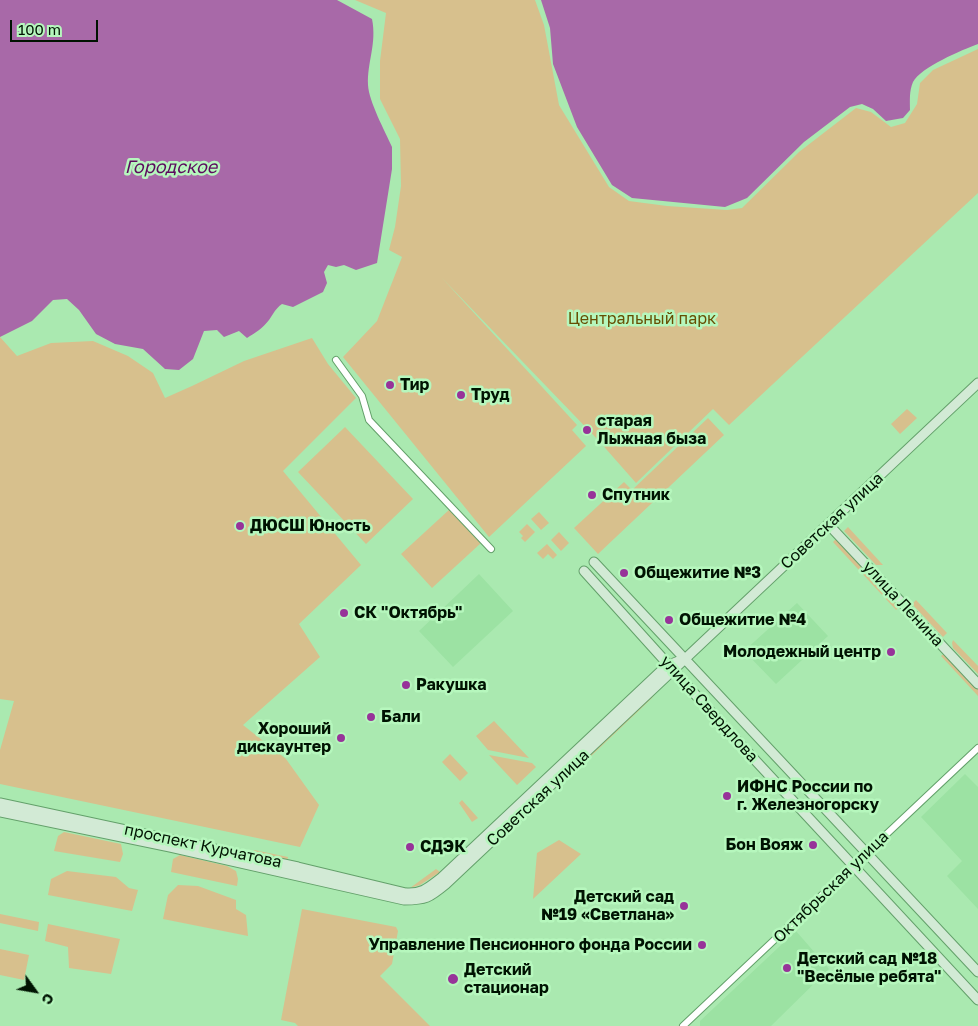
<!DOCTYPE html>
<meta charset="utf-8">
<style>
body{margin:0}
#map{position:relative;width:978px;height:1026px;overflow:hidden;background:#aae9b0;font-family:"Golos Text",sans-serif}
canvas{display:block}
.north{position:absolute;left:10px;top:966px;width:50px;height:50px;-webkit-text-stroke:4px #b6f7bd;paint-order:stroke;rotate:122deg;font-size:14px;font-weight:700;line-height:20px;text-align:center;color:#001302}
.north::after{content:'';display:block;margin:auto;width:18px;height:22px;background:#001302;clip-path:polygon(50% 0,100% 100%,50% 72%,0 100%)}
.scale{position:absolute;left:10px;top:20px;width:88px;height:22px;box-sizing:border-box;border:2px solid #001302;border-top:0;padding-left:6px;font-size:15px;line-height:18px;white-space:nowrap;color:#001302;-webkit-text-stroke:4px #b6f7bd;paint-order:stroke}
</style>
<div id="map">
<canvas width="978" height="1026"></canvas>
<div class="north">С</div>
<div class="scale">100 m</div>
</div>
<script>
const ctx = document.querySelector('canvas').getContext('2d');
ctx.lineJoin = 'round';
function paint(path, color) { ctx.fillStyle = color; ctx.fill(path, 'evenodd'); }
function strokePath(path, color, width, dash) { ctx.strokeStyle = color; ctx.lineWidth = width; ctx.lineCap = dash ? 'butt' : 'round'; ctx.setLineDash(dash || []); ctx.stroke(path); }
function write(font, color, halo, rows, align = 'center') {
  ctx.font = font + ' "Golos Text",sans-serif'; ctx.lineWidth = 5; ctx.setLineDash([]); ctx.textBaseline = 'middle'; ctx.strokeStyle = halo; ctx.fillStyle = color; for (const [text, x, y, turn = 0] of rows) {
    ctx.save(); ctx.translate(x, y); ctx.rotate((+turn || 0) * Math.PI / 180); ctx.textAlign = isNaN(turn) ? turn : align; if (halo) ctx.strokeText(text, 0, 0); ctx.fillText(text, 0, 0); ctx.restore();
  }
}
paint(new Path2D(`
 M479,574L513,611L453,667L419,631Z
 M797,603L828,636L776,684L744,651Z
 M965,774L978,787V909L947,876L962,861L921,817Z
 M796,931L829,969L771,1026H700V1021Z`), '#9ce2a3');
paint(new Path2D(`
 M355,0H535L544,25L559,105L609,187L629,201L667,206L727,210L742,208L799,152L856,108L871,112L891,127L905,123L917,104L920,83L933,70L978,49V193L729,425L713,409L636,483L599,441L442,278L577,425L572,430L586,446L489,537L343,357L377,321L402,257L389,250L395,227L401,186L400,139L380,99V61L386,13Z
 M0,337L17,356L51,343L93,341L128,356L153,373L165,398L192,386L244,361L312,338L328,364L356,398L283,471L361,565L299,624L320,657L243,725L286,759L319,805L300,847L0,784V750L14,701L0,699Z
 M907,409L917,418L900,434L891,424Z
 M708,418L724,435L598,554L574,528L624,482L632,490Z
 M345,427L413,499L366,544L298,472Z
 M450,509L481,543L432,588L401,554Z
 M539,512L549,523L541,530L531,519Z
 M527,524L535,532L525,542L521,538L523,536L519,532Z
 M848,527L883,565H876L844,531Z
 M559,532L569,543L561,551L551,540Z
 M838,537L902,605L896,610L833,542Z
 M547,544L557,555L553,559L548,554L543,559L537,553Z
 M916,600L947,633L943,637L912,604Z
 M953,640L978,666V674L953,648L952,643Z
 M946,652L978,687V696L941,656Z
 M666,681L651,699L590,757L588,754Z
 M494,721L529,758L488,750L476,736Z
 M450,754L468,773L460,781L442,762Z
 M489,755L532,763L536,767L517,785Z
 M462,800L478,818L472,822L459,803Z
 M64,832L121,844L123,854L120,862L54,851L58,836Z
 M559,840L581,854L533,899L537,853Z
 M254,850L288,857L287,862L253,855Z
 M180,855L227,866L236,871L238,879L237,886L171,872L173,859Z
 M436,869L440,872L420,885L410,888Z
 M67,871L116,877L129,888L138,890L132,911L48,895L51,879Z
 M178,885L198,886L236,900V909L246,915L248,936L163,919L168,895Z
 M302,909L396,927L398,931L392,964L380,976L430,1026H298L295,1023L281,1020Z
 M0,914L39,922L38,931L0,923Z
 M48,924L120,939L111,974L69,968L68,947L45,941Z
 M0,949L29,955L24,980L0,975Z`), '#d7c08d');
paint(new Path2D(`
 M0,0H337L372,19C377,44 367,62 368,85C369,102 385,131 392,147V169L377,263L356,270L344,265L336,267L328,265L324,272L327,283L323,292L293,307L282,304C275,309 274,313 269,320C263,328 255,333 247,338L239,331L224,337L217,330L204,331L193,359L179,370L165,369L143,349L115,344L96,334L79,310L67,299L53,300L32,321L0,337Z
 M541,0H978V44C962,50 921,67 913,82C909,91 910,101 910,110L903,118L886,121L873,109L862,104L850,107L804,142L747,198L725,207L632,198L612,185L577,127L553,64L550,28Z`), '#a869a8');
const street = new Path2D(`
 M336,360L362,396L369,420L491,549
 M683,1026L978,748`);
const secondary = new Path2D(`
 M828,524L978,684
 M594,562L978,972
 M584,571L729,732L978,1000
 M0,803L298,867L406,893C422,894 428,888 441,878L661,671L669,665L681,660
 M0,812L170,847L404,900C426,900 429,898 446,884L978,383`);
strokePath(street, '#63a06a', 8);
strokePath(secondary, '#63a06a', 11);
strokePath(street, '#fff', 6);
strokePath(secondary, '#d2ead5', 9);
for (const [x, y, r, color] of [
 [390,385,5,"#973399"],
 [461,395,5,"#973399"],
 [587,430,5,"#973399"],
 [592,495,5,"#973399"],
 [240,526,5,"#973399"],
 [624,573,5,"#973399"],
 [344,613,5,"#973399"],
 [669,620,5,"#973399"],
 [891,652,5,"#973399"],
 [406,685,5,"#973399"],
 [371,717,5,"#973399"],
 [341,738,5,"#973399"],
 [727,796,5,"#973399"],
 [813,845,5,"#973399"],
 [410,847,5,"#973399"],
 [684,906,5,"#973399"],
 [702,945,5,"#973399"],
 [787,968,5,"#973399"],
 [453,979,6,"#973399"]
]) { const dot = new Path2D(); dot.arc(x, y, r, 0, 2 * Math.PI); ctx.fillStyle = color; ctx.fill(dot); strokePath(dot, '#b6f7bd', 2); }
write('16px', '#664e03', '#b6f7bd', [
 ["Центральный парк",642,319]
]);
write('bold 16px', '#001302', '#b6f7bd', [
 ["Тир",400,385],
 ["Труд",471,395],
 ["старая",597,421],
 ["Лыжная быза",597,439],
 ["Спутник",602,495],
 ["ДЮСШ Юность",250,526],
 ["Общежитие №3",634,573],
 ["СК \"Октябрь\"",354,613],
 ["Общежитие №4",679,620],
 ["Молодежный центр",881,652,"right"],
 ["Ракушка",416,685],
 ["Бали",381,717],
 ["Хороший",331,729,"right"],
 ["дискаунтер",331,747,"right"],
 ["ИФНС России по",737,787],
 ["г. Железногорску",737,805],
 ["Бон Вояж",803,845,"right"],
 ["СДЭК",420,847],
 ["Детский сад",674,897,"right"],
 ["№19 «Светлана»",674,915,"right"],
 ["Управление Пенсионного фонда России",692,945,"right"],
 ["Детский сад №18",797,959],
 ["\"Весёлые ребята\"",797,977],
 ["Детский",464,970],
 ["стационар",464,988]
], 'left');
write('16px', '#001302', '#b6f7bd', [
 ["Советская улица",832,521,-43],
 ["улица Ленина",903,604,47],
 ["улица Свердлова",709,709,48],
 ["Советская улица",538,798,-43],
 ["проспект Курчатова",203,846,12],
 ["Октябрьская улица",831,887,-44]
]);
write('italic 18px', '#5c0a5e', '#b6f7bd', [
 ["Городское",171,167]
]);
</script>
